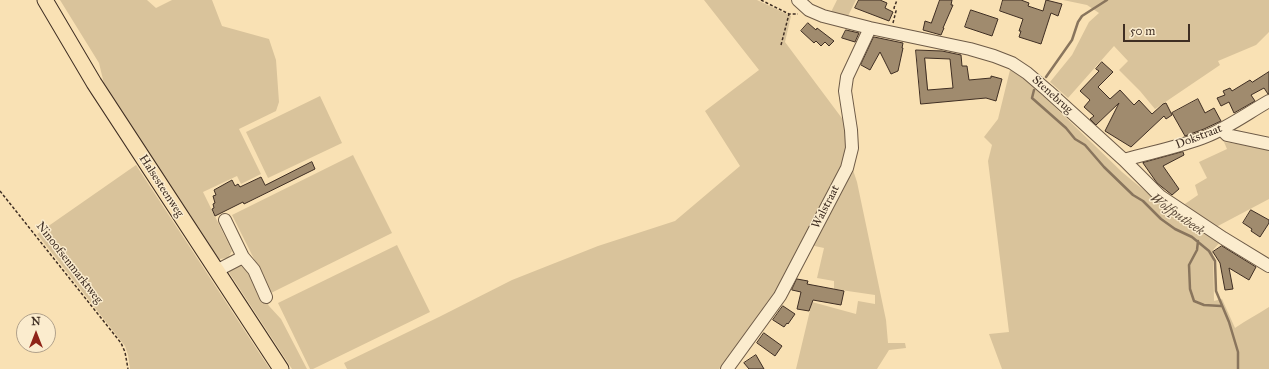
<!DOCTYPE html>
<style>
body{margin:0}
#map{position:relative;width:1269px;height:369px;overflow:hidden;background:#f9e1b4;font-family:"IM FELL Great Primer",serif}
canvas{display:block}
.north{position:absolute;left:16px;top:313px;width:40px;height:40px;box-sizing:border-box;background:#fbecce;border:1px solid #b0a08a;border-radius:50%;rotate:0deg;font-size:11px;font-weight:700;line-height:16px;text-align:center;color:#3f2e23}
.north::after{content:'';display:block;margin:auto;width:14px;height:18px;background:#8f2418;clip-path:polygon(50% 0,100% 100%,50% 72%,0 100%)}
.scale{position:absolute;left:1123px;top:24px;width:67px;height:18px;box-sizing:border-box;border:2px solid #3f2e23;border-top:0;padding-left:5px;font-size:12px;line-height:14px;white-space:nowrap;color:#3f2e23;-webkit-text-stroke:3px #fbecce;paint-order:stroke}
</style>
<div id="map">
<canvas width="1269" height="369"></canvas>
<div class="north">N</div>
<div class="scale">50 m</div>
</div>
<script>
const ctx = document.querySelector('canvas').getContext('2d');
ctx.lineJoin = 'round';
function paint(path, color) { ctx.fillStyle = color; ctx.fill(path, 'evenodd'); }
function strokePath(path, color, width, dash) { ctx.strokeStyle = color; ctx.lineWidth = width; ctx.lineCap = dash ? 'butt' : 'round'; ctx.setLineDash(dash || []); ctx.stroke(path); }
function write(font, color, halo, rows, align = 'center') {
  ctx.font = font + ' "IM FELL Great Primer",serif'; ctx.lineWidth = 3; ctx.setLineDash([]); ctx.textBaseline = 'middle'; ctx.strokeStyle = halo; ctx.fillStyle = color; for (const [text, x, y, turn = 0] of rows) {
    ctx.save(); ctx.translate(x, y); ctx.rotate((+turn || 0) * Math.PI / 180); ctx.textAlign = isNaN(turn) ? turn : align; if (halo) ctx.strokeText(text, 0, 0); ctx.fillText(text, 0, 0); ctx.restore();
  }
}
paint(new Path2D(`
 M60,0H147L156,8L172,0H212L222,26L269,39L276,60L279,102L276,111L239,129L261,174L241,184L237,176L203,192L232,251L228,258L219,259L105,88L99,63Z
 M704,0H757L791,16L785,42L844,121L847,146L843,164L773,296L723,366L719,369H347L344,363L439,317L512,280L598,246L675,221L740,166L705,111L759,70Z
 M837,0H856L848,16L831,12Z
 M1063,0H1269V32L1256,45L1218,61L1220,65L1155,109L1140,91L1119,70L1128,61L1114,46L1068,98L1050,82L1072,55L1089,22L1099,13L1087,5Z
 M1010,70L1030,83L1122,172L1170,212L1221,241L1213,250L1214,301L1222,299L1235,328C1246,320 1257,315 1269,307V369H1002L989,334L1009,332L988,161L992,145L984,137L998,119Z
 M320,96L342,143L268,178L246,132Z
 M1224,142L1269,149V199L1216,227L1182,206L1198,195L1195,185L1207,178L1199,162L1227,149Z
 M353,155L392,233L271,293L232,215Z
 M136,165L258,351L270,369H130L128,355L125,346L37,234Z
 M852,167L857,182L886,320L888,343H905L906,348L889,350L877,369H796L812,302L856,314L858,301L875,304V295L834,289V281L817,278L824,248L810,245Z
 M397,245L430,312L313,369H310L278,303Z
 M236,264L246,268L269,306L281,319L307,369H292L228,271Z`), '#d9c39b');
strokePath(new Path2D(`
 M1046,77L1072,40L1078,22L1082,16L1107,0
 M1034,90L1032,98L1066,128L1075,139L1085,145L1104,167L1133,195L1143,201L1161,219L1175,229L1192,237L1209,251L1215,261L1216,291L1229,322L1238,352V369
 M1198,241L1197,250L1189,265L1190,289L1194,301L1204,305L1221,306`), '#89755d', 2.5);
const building = new Path2D(`
 M859,0H880L887,3L885,8L893,12L889,21L855,8Z
 M940,0H952L951,5H953L943,28H944L941,35L923,30L925,21L931,23Z
 M1003,0H1021L1029,3L1028,6L1043,11L1046,0L1062,4L1058,16L1051,13L1041,44L1019,37L1021,31H1019L1023,19L1000,11Z
 M971,10L998,19L992,36L965,27Z
 M808,23L816,30L817,28L834,41L829,46L825,42L821,46L816,41L814,43L801,31Z
 M846,30L859,33L855,42L842,38Z
 M874,37L903,43L902,48H903L898,71L891,74L880,52L870,70L861,65Z
 M916,50L942,51L961,55L962,66H967L969,80L991,78V76L1002,79L996,101L986,98L921,104ZM925,58L950,59L953,88L928,90Z
 M1102,62L1113,72L1098,87L1110,99L1120,90L1134,105L1139,100L1152,114L1163,104L1166,103L1172,115L1166,119L1164,116L1131,147L1105,131L1119,103L1096,125L1090,119L1094,116L1084,107L1090,100L1080,91L1099,71L1096,69Z
 M1269,72V94H1268L1264,88L1251,95L1255,101L1234,113L1229,102L1221,106L1217,98L1225,95L1223,91L1230,88L1232,91L1250,80L1252,82Z
 M1198,99L1205,113L1214,108L1221,121L1204,129L1185,136L1172,113Z
 M1183,152L1184,155L1163,166L1179,189L1172,195L1157,183L1143,163Z
 M312,162L315,169L244,204L243,202L215,216L212,209L214,208L213,204L215,203L213,196L216,195L214,190L232,180L235,186L238,184L240,187L261,177L265,185Z
 M1251,210L1269,220V223L1260,237L1251,231L1252,229L1243,223Z
 M1222,246L1256,267L1249,280L1229,268L1233,289L1225,290L1220,263L1213,252Z
 M797,279L808,281L807,284L844,291L841,305L813,300L809,311L797,309L801,292L792,290Z
 M783,306L795,314L788,324L787,323L784,327L773,320Z
 M764,333L782,346L775,356L757,343Z
 M756,355L764,369H749L744,363Z`);
paint(building, '#a08b6e');
strokePath(building, '#3f2e23', 1);
const minor = new Path2D(`
 M798,0L809,10L823,16L870,28L970,49L994,56L1012,63L1027,73L1048,91L1124,160L1160,196L1223,238L1269,266
 M1221,129L1227,135L1269,144
 M1124,160C1152,152 1180,147 1207,136C1229,127 1248,113 1269,101
 M243,257L254,270L266,297
 M216,271L243,257L225,220
 M727,369L780,296L847,168L852,148L851,130L845,91L847,77L870,28`);
const major = new Path2D(`
 M45,0L94,83L281,369`);
strokePath(minor, '#6e5b47', 14);
strokePath(major, '#3f2e23', 17);
strokePath(new Path2D(`
 M761,0L789,14H798
 M893,23L896,11L894,8L897,0
 M781,45L789,14
 M0,191L121,343L125,352L128,369`), '#3f2e23', 1.5, [3, 2]);
strokePath(minor, '#fbecce', 12);
strokePath(major, '#f9e1b4', 15);
write('12px', '#3f2e23', '#fbecce', [
 ["Stenebrug",1052,95,42],
 ["Dokstraat",1199,137,-21],
 ["Halsesteenweg",161,186,57],
 ["Walstraat",826,207,-63],
 ["Ninoofsenmarktweg",69,263,52]
]);
write('italic 13px', '#5e4c3b', '#fbecce', [
 ["Wolfputbeek",1177,215,35]
]);
</script>
